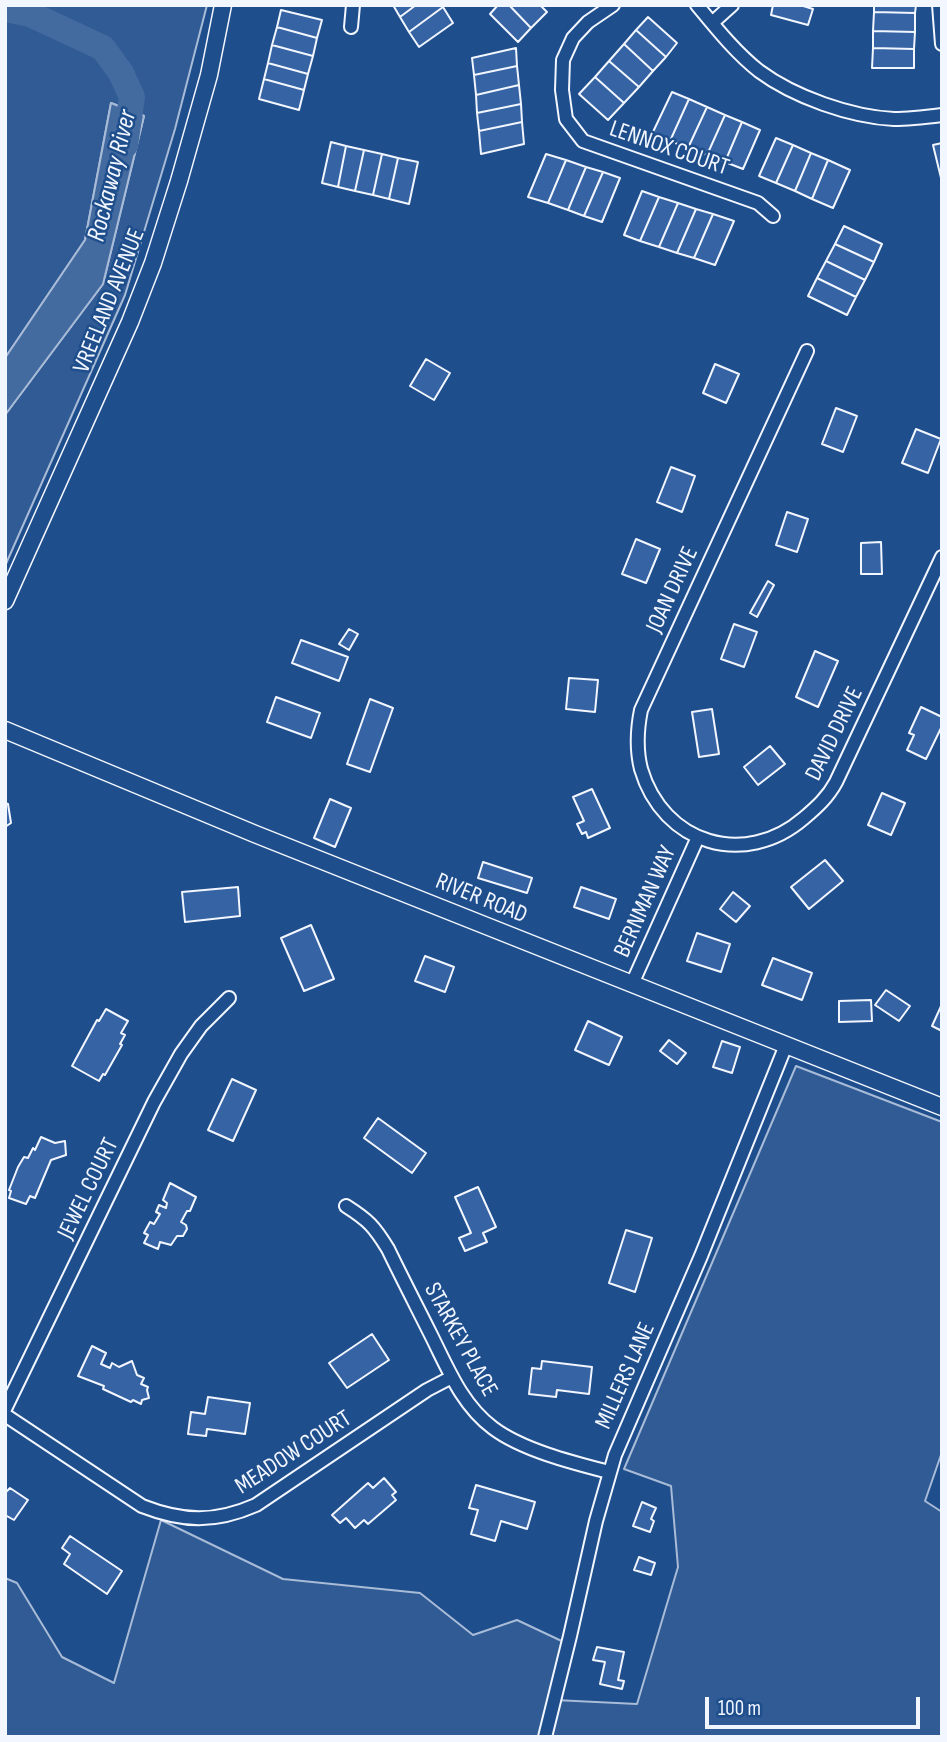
<!DOCTYPE html>
<style>
body{margin:0}
#map{position:relative;width:947px;height:1742px;overflow:hidden;background:#1f4e8c;font-family:"Sofia Sans Condensed",sans-serif}
canvas{display:block}
.frame{position:absolute;inset:0;border:7px solid #f2f6ff;pointer-events:none}
.scale{position:absolute;left:705px;top:1697px;width:215px;height:32px;box-sizing:border-box;border:4px solid #f2f6ff;border-top:0;padding-left:9px;font-size:21px;line-height:24px;white-space:nowrap;color:#f2f6ff;-webkit-text-stroke:5px #1f4e8c;paint-order:stroke}
</style>
<div id="map">
<canvas width="947" height="1742"></canvas>
<div class="frame"></div>
<div class="scale">100 m</div>
</div>
<script>
const ctx = document.querySelector('canvas').getContext('2d');
ctx.lineJoin = 'round';
function paint(path, color) { ctx.fillStyle = color; ctx.fill(path, 'evenodd'); }
function strokePath(path, color, width, dash) { ctx.strokeStyle = color; ctx.lineWidth = width; ctx.lineCap = dash ? 'butt' : 'round'; ctx.setLineDash(dash || []); ctx.stroke(path); }
function write(font, color, halo, rows, align = 'center') {
  ctx.font = font + ' "Sofia Sans Condensed",sans-serif'; ctx.lineWidth = 5; ctx.setLineDash([]); ctx.textBaseline = 'middle'; ctx.strokeStyle = halo; ctx.fillStyle = color; for (const [text, x, y, turn = 0] of rows) {
    ctx.save(); ctx.translate(x, y); ctx.rotate((+turn || 0) * Math.PI / 180); ctx.textAlign = isNaN(turn) ? turn : align; if (halo) ctx.strokeText(text, 0, 0); ctx.fillText(text, 0, 0); ctx.restore();
  }
}
const built = new Path2D(`
 M5,5H207L175,129L125,295L5,566V415L103,284L144,116L111,103L85,240L5,358Z
 M796,1066L942,1122V1452L925,1501L942,1512V1737H5V1578L17,1583L62,1657L114,1683L161,1520L283,1579L420,1593L473,1635L517,1620L568,1644L555,1700L637,1704L678,1567L671,1486L624,1469Z`);
paint(built, '#305b95');
strokePath(built, '#a8bbd7', 2);
const water = new Path2D(`
 M111,103L144,116L103,284L5,415V358L85,240Z`);
paint(water, '#446ba0');
strokePath(water, '#a8bbd7', 2);
strokePath(new Path2D(`
 M5,9L30,14L103,48L121,73L132,97L125,145`), '#446ba0', 26);
const building = new Path2D(`
 M393,5H416L400,17Z
 M416,5H442L443,7L409,32L400,17Z
 M498,5H509L531,28L518,42L490,14Z
 M509,5H540L547,12L531,28Z
 M773,5H800L813,9L808,25L771,15Z
 M874,5H916L915,13L874,12Z
 M443,7L453,23L419,47L409,32Z
 M281,10L322,20L317,38L277,27Z
 M874,12L915,13V32L873,31Z
 M648,17L677,43L666,57L636,30Z
 M277,27L317,38L313,56L272,45Z
 M636,30L666,57L653,71L624,44Z
 M873,31L915,32L914,49L873,48Z
 M624,44L653,71L639,87L609,61Z
 M272,45L313,56L308,74L268,63Z
 M516,48L517,66L474,75L472,58Z
 M873,48L914,49V68H872Z
 M609,61L639,87L624,103L595,77Z
 M268,63L308,74L304,90L264,79Z
 M517,66L519,85L476,95L474,75Z
 M595,77L624,103L608,120L579,94Z
 M264,79L304,90L299,110L259,99Z
 M519,85L521,104L477,113L476,95Z
 M672,92L689,99L670,141L652,134Z
 M689,99L707,107L688,148L670,141Z
 M521,104L522,122L479,131L477,113Z
 M707,107L725,115L707,155L688,148Z
 M725,115L742,122L725,162L707,155Z
 M522,122L524,144L481,154L479,131Z
 M742,122L760,130L743,169L725,162Z
 M776,138L793,145L776,183L759,176Z
 M331,142L346,146L338,187L322,183Z
 M942,143V182L933,145Z
 M793,145L811,153L795,191L776,183Z
 M346,146L364,150L355,191L338,187Z
 M364,150L382,154L373,195L355,191Z
 M811,153L828,160L812,199L795,191Z
 M382,154L398,158L389,199L373,195Z
 M546,154L566,160L548,203L528,197Z
 M398,158L418,162L409,204L389,199Z
 M566,160L586,167L568,210L548,203Z
 M828,160L850,170L833,208L812,199Z
 M586,167L603,172L584,216L568,210Z
 M603,172L620,178L602,222L584,216Z
 M642,191L659,197L640,241L624,235Z
 M659,197L678,203L659,247L640,241Z
 M678,203L696,209L677,253L659,247Z
 M696,209L713,214L694,258L677,253Z
 M713,214L734,221L715,265L694,258Z
 M844,226L882,244L874,262L835,244Z
 M835,244L874,262L865,280L826,261Z
 M826,261L865,280L856,297L817,278Z
 M817,278L856,297L847,315L808,296Z
 M426,359L450,373L434,400L410,386Z
 M715,364L739,374L726,403L703,393Z
 M836,408L857,416L843,452L822,444Z
 M916,429L941,439L928,473L902,463Z
 M671,467L695,476L682,512L657,502Z
 M787,512L808,519L797,552L776,545Z
 M636,539L660,549L646,583L622,574Z
 M881,542L882,574H861V543Z
 M768,581L774,585L757,617L750,613Z
 M734,624L757,632L744,667L721,659Z
 M349,629L358,634L349,650L339,644Z
 M301,640L348,657L339,681L292,663Z
 M815,651L838,661L818,707L796,697Z
 M569,678L598,680L595,712L566,709Z
 M276,697L320,713L311,738L267,722Z
 M370,699L393,708L370,772L347,764Z
 M921,707L942,717V726L926,759L907,750L914,735L909,733Z
 M712,709L719,754L699,757L692,712Z
 M770,746L785,764L758,785L744,767Z
 M592,789L610,828L588,838L586,832L582,834L577,824L584,821L573,797Z
 M882,793L905,803L891,835L868,825Z
 M330,799L351,808L335,847L314,838Z
 M5,803L8,804L11,823L5,827Z
 M825,860L843,881L809,909L791,887Z
 M483,862L532,878L527,893L478,878Z
 M238,887L240,916L185,922L182,892Z
 M581,887L616,899L609,919L574,907Z
 M733,892L750,906L736,922L720,909Z
 M311,925L334,979L304,991L281,938Z
 M697,933L730,944L721,972L687,961Z
 M425,956L454,967L445,992L415,981Z
 M773,958L812,973L802,1000L762,985Z
 M886,990L910,1006L899,1021L875,1005Z
 M871,1000L872,1021L839,1022V1001Z
 M942,1004V1031L932,1026Z
 M106,1009L128,1021L121,1033L125,1035L120,1044L122,1045L105,1075L103,1074L99,1081L72,1066L97,1020L99,1021Z
 M588,1021L622,1037L609,1065L575,1050Z
 M669,1040L686,1053L677,1064L660,1051Z
 M722,1041L740,1047L732,1073L713,1067Z
 M232,1079L256,1090L233,1141L208,1130Z
 M378,1118L426,1153L412,1173L364,1138Z
 M41,1137L55,1143L65,1141L66,1155L51,1160L35,1198L30,1196L26,1204L9,1198L11,1191L9,1190L18,1167L24,1157L28,1158L33,1148L35,1150Z
 M170,1183L196,1197L190,1211H187L181,1222L186,1225L187,1229L183,1236H177L171,1245L160,1242L158,1249L144,1243L148,1235L144,1233L150,1222L154,1224L160,1214L156,1212L159,1205L166,1208L167,1203L163,1200Z
 M478,1187L496,1227L483,1233L487,1242L465,1251L459,1238L471,1233L455,1197Z
 M626,1230L652,1238L635,1292L609,1283Z
 M372,1334L389,1360L347,1388L329,1363Z
 M92,1346L106,1353L101,1364L110,1368L112,1363L119,1367L132,1361L137,1375L144,1378L141,1384L148,1387L147,1390L149,1398L142,1400L141,1404L133,1400L131,1402L103,1389L104,1386L78,1376Z
 M542,1361L592,1367L589,1394L557,1390L556,1397L529,1394L532,1368L541,1369Z
 M208,1397L250,1403L245,1434L207,1429L206,1436L188,1434L191,1412L205,1414Z
 M384,1478L396,1492L392,1495L396,1500L368,1524L364,1520L355,1528L346,1518L340,1523L332,1515L368,1483L373,1488Z
 M476,1485L535,1502L527,1529L501,1521L495,1541L471,1534L478,1510L469,1508Z
 M10,1488L28,1500L14,1520L5,1515V1493Z
 M642,1502L656,1508L651,1519L654,1521L650,1532L633,1526Z
 M70,1536L122,1571L107,1594L64,1564L70,1554L62,1548Z
 M639,1557L655,1563L651,1575L634,1570Z
 M597,1647L624,1652L618,1680L624,1681L622,1689L600,1684L605,1662L593,1660Z`);
paint(building, '#3563a3');
strokePath(building, '#f2f6ff', 2);
const minor = new Path2D(`
 M613,5L588,22L573,38L563,60L562,90L566,119L583,141L758,203L773,216
 M697,5C716,28 736,53 759,71C794,97 851,117 894,119C910,119 926,117 942,115
 M939,5L942,44
 M712,23L732,5
 M351,27L353,5
 M807,351L641,710C637,730 636,749 641,769C663,844 745,869 804,818C817,807 828,797 836,782L942,557
 M632,984L698,837
 M346,1206C368,1220 374,1226 388,1249C402,1278 417,1307 431,1335C448,1369 462,1405 493,1428C522,1450 574,1463 609,1472
 M5,1409L154,1102L181,1054L201,1026L229,998
 M5,1415L142,1506C183,1522 215,1523 256,1505L427,1390L452,1377
 M545,1737L570,1636L596,1521L615,1455L701,1256L786,1045`);
const tertiary = new Path2D(`
 M5,601L130,322L153,263L179,181L209,75L223,5
 M5,730L255,834L942,1107`);
strokePath(minor, '#f2f6ff', 16);
strokePath(tertiary, '#f2f6ff', 19);
strokePath(minor, '#1f4e8c', 12);
strokePath(tertiary, '#1f4e8c', 16);
write('24px', '#f2f6ff', '#1f4e8c', [
 ["LENNOX COURT",669,149,19],
 ["VREELAND AVENUE",110,301,-68],
 ["JOAN DRIVE",673,590,-65],
 ["DAVID DRIVE",835,734,-64],
 ["RIVER ROAD",481,899,22],
 ["BERNMAN WAY",646,902,-66],
 ["JEWEL COURT",89,1189,-64],
 ["STARKEY PLACE",460,1340,61],
 ["MILLERS LANE",626,1376,-66],
 ["MEADOW COURT",294,1453,-33]
]);
write('italic 26px', '#f2f6ff', '#1f4e8c', [
 ["Rockaway River",113,176,-76]
]);
</script>
